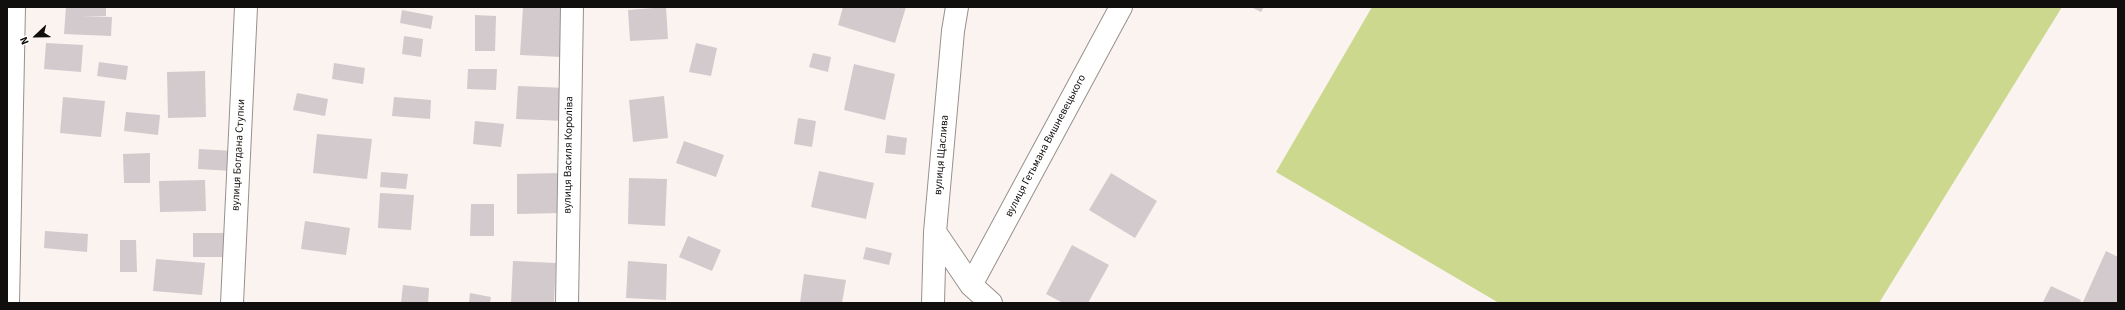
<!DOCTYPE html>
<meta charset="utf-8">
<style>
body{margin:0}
#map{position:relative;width:2125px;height:310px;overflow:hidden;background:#fbf3f0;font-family:"Source Sans 3",sans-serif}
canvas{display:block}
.frame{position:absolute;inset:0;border:8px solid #110f0d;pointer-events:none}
.north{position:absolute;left:16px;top:16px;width:40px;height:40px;-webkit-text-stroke:3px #fff;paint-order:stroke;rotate:248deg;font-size:11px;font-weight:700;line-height:16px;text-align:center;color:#110f0d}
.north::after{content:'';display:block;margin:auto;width:14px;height:18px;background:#110f0d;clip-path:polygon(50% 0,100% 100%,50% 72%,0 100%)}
</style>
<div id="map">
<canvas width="2125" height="310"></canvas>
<div class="frame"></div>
<div class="north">N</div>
</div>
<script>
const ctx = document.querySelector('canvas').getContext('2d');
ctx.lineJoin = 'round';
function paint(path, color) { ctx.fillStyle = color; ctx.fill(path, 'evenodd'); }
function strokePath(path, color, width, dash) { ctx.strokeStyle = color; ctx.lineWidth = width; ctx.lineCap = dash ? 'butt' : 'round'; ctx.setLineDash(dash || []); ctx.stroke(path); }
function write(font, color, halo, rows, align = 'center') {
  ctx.font = font + ' "Source Sans 3",sans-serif'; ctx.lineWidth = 3.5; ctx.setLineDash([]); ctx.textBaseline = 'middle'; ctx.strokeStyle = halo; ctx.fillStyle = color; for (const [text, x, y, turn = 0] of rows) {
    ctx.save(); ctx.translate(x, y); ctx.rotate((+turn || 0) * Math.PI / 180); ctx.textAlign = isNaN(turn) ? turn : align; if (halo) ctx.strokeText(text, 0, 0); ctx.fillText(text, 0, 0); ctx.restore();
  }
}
paint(new Path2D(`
 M1372,7H2062L1879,303H1499L1276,172Z`), '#cbd88e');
paint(new Path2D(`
 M66,7H106V16H82L112,17L111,36L64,34Z
 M523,7L564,8L561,57L520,55Z
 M666,7L668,39L630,41L628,10Z
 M843,7H906L895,43L838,25Z
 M1251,7H1264L1261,12Z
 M402,10L433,16L431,29L400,23Z
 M475,15L496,16L495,51H475Z
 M404,36L423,39L421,57L402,54Z
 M46,43L83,45L81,72L44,69Z
 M696,43L717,48L711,76L689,72Z
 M813,53L831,57L828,72L809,67Z
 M99,62L128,66L126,80L97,76Z
 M334,63L365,68L363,84L332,79Z
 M854,64L895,74L885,120L844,110Z
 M468,69H497L496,90L467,89Z
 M205,71L206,117L168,118L167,72Z
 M518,86L567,88L565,121L516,119Z
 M297,93L328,99L325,116L293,110Z
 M664,96L668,138L633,142L629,100Z
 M63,97L105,101L101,137L60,133Z
 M394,97L431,100L430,119L392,116Z
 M126,112L160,115L158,135L124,131Z
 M798,118L816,121L812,147L794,144Z
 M475,121L504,124L501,147L473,144Z
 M317,134L372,139L367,179L313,173Z
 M887,135L907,138L905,155L885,153Z
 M684,141L724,155L716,177L676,163Z
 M199,149L234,151L233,171L198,169Z
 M150,153V183H124L123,154Z
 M819,171L874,183L866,219L811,207Z
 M381,172L408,174L406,189L380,187Z
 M561,173L562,213L517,214V174Z
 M1111,173L1157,201L1135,238L1089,210Z
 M629,178L667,179L665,226L628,224Z
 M205,180L206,211L160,212L159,181Z
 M380,193L414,195L411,230L378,228Z
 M471,204H494V236H470Z
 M305,221L350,228L346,255L301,249Z
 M45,231L88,234L87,252L44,248Z
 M193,233H229L228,257H193Z
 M688,236L721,250L712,271L679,257Z
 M120,240H136L137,272H120Z
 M1072,245L1109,265L1088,303H1063L1046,294Z
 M866,247L892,253L889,265L863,259Z
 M2106,251L2118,257V303H2085L2083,302Z
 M156,259L205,263L202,295L153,291Z
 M513,261L556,263L554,303H511Z
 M628,261L667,264L666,300L626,298Z
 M804,274L846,280L842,303H800Z
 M403,285L429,288L428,303H401Z
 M2051,286L2081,300L2080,303L2043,302Z
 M470,293L491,297L490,303H469Z`), '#d2cacd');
const minor = new Path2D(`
 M935,232L971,285L991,303
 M971,285L1121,7
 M8,303L14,7
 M232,303L246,7
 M567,303L572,7
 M933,303L935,232L953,31L957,7`);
strokePath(minor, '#97908d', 24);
strokePath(minor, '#fff', 22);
write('11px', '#110f0d', '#fff', [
 ["вулиця Гетьмана Вишневецького",1046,146,-62],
 ["вулиця Богдана Ступки",239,155,-87],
 ["вулиця Василя Короліва",569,155,-89],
 ["вулиця Щаслива",942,155,-85]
]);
</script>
